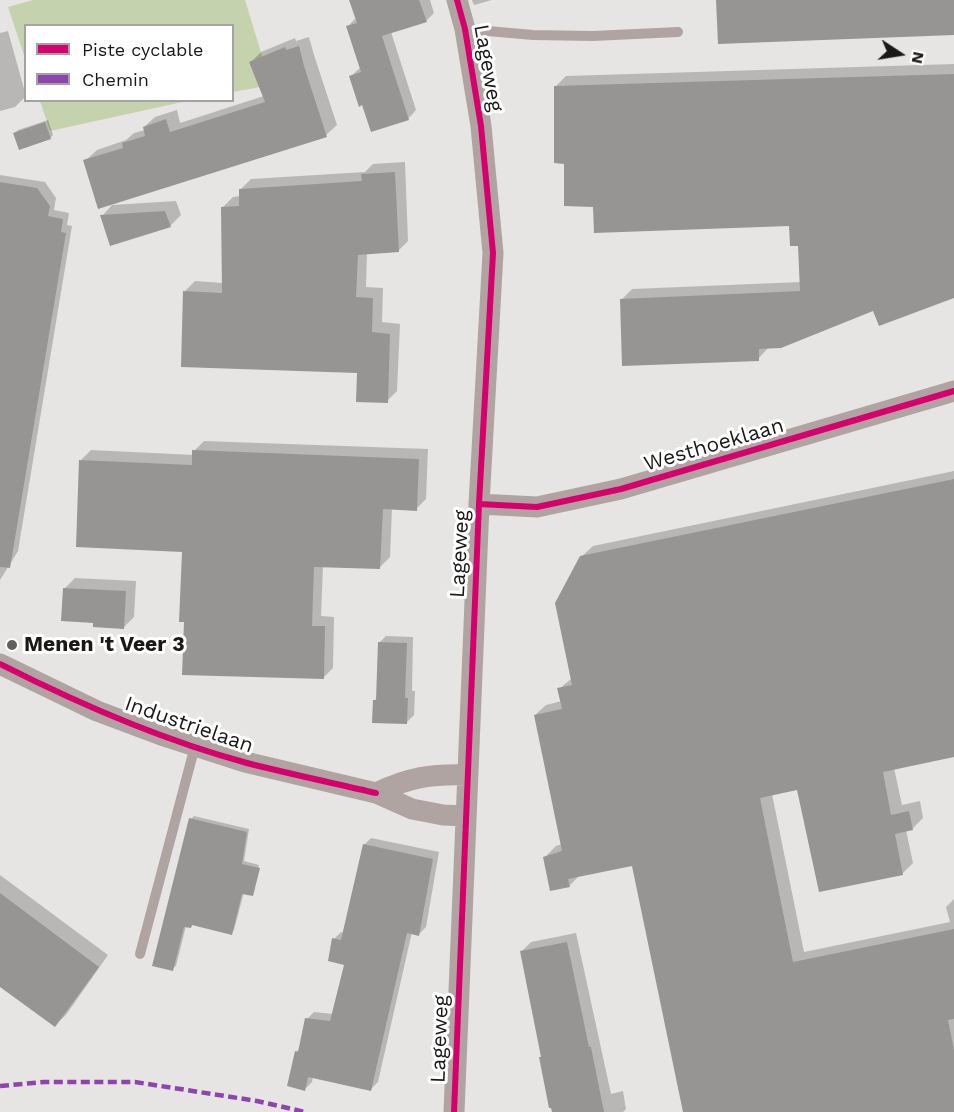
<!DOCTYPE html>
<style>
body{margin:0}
#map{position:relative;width:954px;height:1112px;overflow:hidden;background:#e7e5e4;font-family:"Work Sans",sans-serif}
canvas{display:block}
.legend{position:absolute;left:24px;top:24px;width:210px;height:78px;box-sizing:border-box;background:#fff;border:2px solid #a3a3a3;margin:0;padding:8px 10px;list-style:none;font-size:18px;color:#1a1918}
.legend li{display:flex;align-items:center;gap:12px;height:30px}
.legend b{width:30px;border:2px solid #a3a3a3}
.north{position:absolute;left:870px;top:24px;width:60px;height:60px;-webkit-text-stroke:4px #fff;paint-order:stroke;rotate:102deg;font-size:16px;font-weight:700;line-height:24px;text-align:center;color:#1a1918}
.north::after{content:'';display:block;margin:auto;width:21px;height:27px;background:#1a1918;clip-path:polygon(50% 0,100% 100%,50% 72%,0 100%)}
</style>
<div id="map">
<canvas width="954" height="1112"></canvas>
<ul class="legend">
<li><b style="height:8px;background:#d6006c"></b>Piste cyclable</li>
<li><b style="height:8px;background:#8e44ad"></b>Chemin</li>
</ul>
<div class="north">N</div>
</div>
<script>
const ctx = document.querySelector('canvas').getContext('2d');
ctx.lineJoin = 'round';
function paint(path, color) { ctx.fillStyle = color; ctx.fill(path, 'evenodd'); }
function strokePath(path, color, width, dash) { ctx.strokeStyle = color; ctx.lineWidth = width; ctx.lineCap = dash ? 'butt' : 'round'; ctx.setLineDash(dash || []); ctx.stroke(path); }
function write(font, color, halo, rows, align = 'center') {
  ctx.font = font + ' "Work Sans",sans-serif'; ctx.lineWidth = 6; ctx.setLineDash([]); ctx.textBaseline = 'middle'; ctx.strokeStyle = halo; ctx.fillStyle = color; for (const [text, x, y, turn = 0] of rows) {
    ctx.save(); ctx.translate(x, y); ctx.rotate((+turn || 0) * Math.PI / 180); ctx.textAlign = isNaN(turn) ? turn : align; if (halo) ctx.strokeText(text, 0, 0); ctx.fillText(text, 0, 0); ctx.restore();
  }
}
paint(new Path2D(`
 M33,0H245L271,85L233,92L232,26H26L25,58L8,7Z
 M40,101V100L187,101L50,131Z`), '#c4d2ad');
paint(new Path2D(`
 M351,0H430L434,13L426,21L391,32L416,110L408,119L363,104L351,76L361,67L348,26L357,17Z
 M472,0H492L474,5Z
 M8,31L26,96L15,107L0,111V33Z
 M309,37L314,55L337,125L326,135L86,160L97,150L126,140L134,133L145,130L144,127L155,117L177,110L180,123L264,96L251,62L261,52L295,38L296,41Z
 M954,64V296L874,310L769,347L758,359L621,300L632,289L801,282L800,244L791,224L594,206L566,163L555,87L566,76Z
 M48,120L53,135L50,138L15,133L18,130Z
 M405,162L408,241L398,251L367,253L366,287L383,288L382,322L400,324L397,391L387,401L359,372L185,291L195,281L223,283V207L233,197L241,196L240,190L251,179L365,172L373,164Z
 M0,175L45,182L56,198L54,210L69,213L67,225L72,226L18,551L0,580Z
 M176,201L181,215L170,226L102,216L112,205Z
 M204,441L428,449L426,499L416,509L392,508L390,557L379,568L323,566L321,616L334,617L333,668L323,678L186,620L184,551L81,460L91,450L194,455V451Z
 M954,471V756L894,768L902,805L920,801L923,818L912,829L906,830L913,863L902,874L798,788L772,794L804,952L950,922L946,907L954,899V1112H685L633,864L580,875L569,886L545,857L556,846L562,844L535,715L546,705L562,701L559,689L572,678L581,557L593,546Z
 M75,578L136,581L134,617L124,627L95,621L64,589Z
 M386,636L413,637L412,691H415L414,715L407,722L374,701L378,697L379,643Z
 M194,816L249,829L244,861L259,865L252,893H254L252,894L244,892L234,930L231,933L193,924L191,927L186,926L176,966L172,969L191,819Z
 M371,838L439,852L426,927L419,934L412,932L378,1082L371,1089L313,1076L312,1082L305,1089L296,1052L300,1048L307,1019L314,1012L333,1014L345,964L334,939L341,932L344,933L364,845Z
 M0,875L108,955L66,1015L55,1025L0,986Z
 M576,933L611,1094L623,1091L626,1109L623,1112H554L540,1058L543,1055L521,952L531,942Z`), '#0003');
paint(new Path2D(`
 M349,0H419L427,22L382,36L409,120L371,132L362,105L359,107L349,76L361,72L346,26L357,23Z
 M716,0H954V35L718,44Z
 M299,46L304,66L327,137L98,209L83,160L123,148L122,143L145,136L143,127L166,119L170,132L265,102L249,62L285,47L286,50Z
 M954,74V298L879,326L873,311L781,348L759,349V361L622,366L620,299L800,291L798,246H790L789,226L594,233L593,207L564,206V164L554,163V86Z
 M45,122L51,139L19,150L13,133Z
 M395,172L399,252L358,255L356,297L373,298L372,332L390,334L388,403L356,402L357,373L181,367L183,291L222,293L221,207L239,206V189L362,181L361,174Z
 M0,182L37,188L50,206L48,216L63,219L61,232L66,233L10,568L0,567Z
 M165,211L171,227L110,246L100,215Z
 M192,450L419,459L417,511L383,509L380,569L314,567L312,626H325L324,679L182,675L184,622H179L182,552L76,547L79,460L192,465Z
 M954,479V757L883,772L891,815L909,811L913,830L895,834L903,875L819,892L797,790L760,798L793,962L954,929V1019L948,1020L954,1050V1112H683L632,866L568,879L570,887L550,891L543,857L562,851L534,715L562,709L557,688L572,685L555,603L580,556Z
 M63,588L126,591L124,629L93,627V623L61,621Z
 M378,642L407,643L405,698H408L407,724L372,723L373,700H376Z
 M189,818L247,832L242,864L260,868L253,896L242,894L232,935L192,925L191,928L184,927L173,971L152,966Z
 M363,844L433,859L419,936L407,933L371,1091L308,1077L305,1091L287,1086L295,1051L298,1052L305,1018L330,1021L344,965L328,961L332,938L341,940Z
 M0,893L99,967L55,1027L0,987Z
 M567,942L589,1047H591L604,1112H552L551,1108H549L539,1057H541L520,951Z`), '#969594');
strokePath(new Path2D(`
 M465,29L533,35L593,36L678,32
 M140,954L195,746`), '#b0a4a2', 10);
strokePath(new Path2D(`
 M479,504L537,507L621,489L954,391
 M0,664L97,711L161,735L245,762L376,793L412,809L443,815L466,816
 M376,793C410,777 431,774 467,775
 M454,1112L479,504L493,253L481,126L465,29L457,0`), '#b0a4a2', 21);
strokePath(new Path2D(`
 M0,1086L44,1082H135L257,1101L305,1112`), '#8e44ad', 4.5, [9, 4.5]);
strokePath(new Path2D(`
 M479,504L537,507L621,489L954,391
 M0,664C79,704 161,740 247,763C290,774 333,783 376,793
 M454,1112L479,504L493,253L481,126L465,29L457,0`), '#d6006c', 6);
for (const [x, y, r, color] of [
 [12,645,6,"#62605f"]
]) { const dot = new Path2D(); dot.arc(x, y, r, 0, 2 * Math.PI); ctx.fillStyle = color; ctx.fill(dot); strokePath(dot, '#fff', 2); }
write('21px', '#1a1918', '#fff', [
 ["Lageweg",488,68,80],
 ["Westhoeklaan",714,445,-16],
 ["Lageweg",460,554,-87],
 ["Industrielaan",189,725,19],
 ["Lageweg",440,1039,-88]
]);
write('bold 21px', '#1a1918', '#fff', [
 ["Menen 't Veer 3",24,645]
], 'left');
</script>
